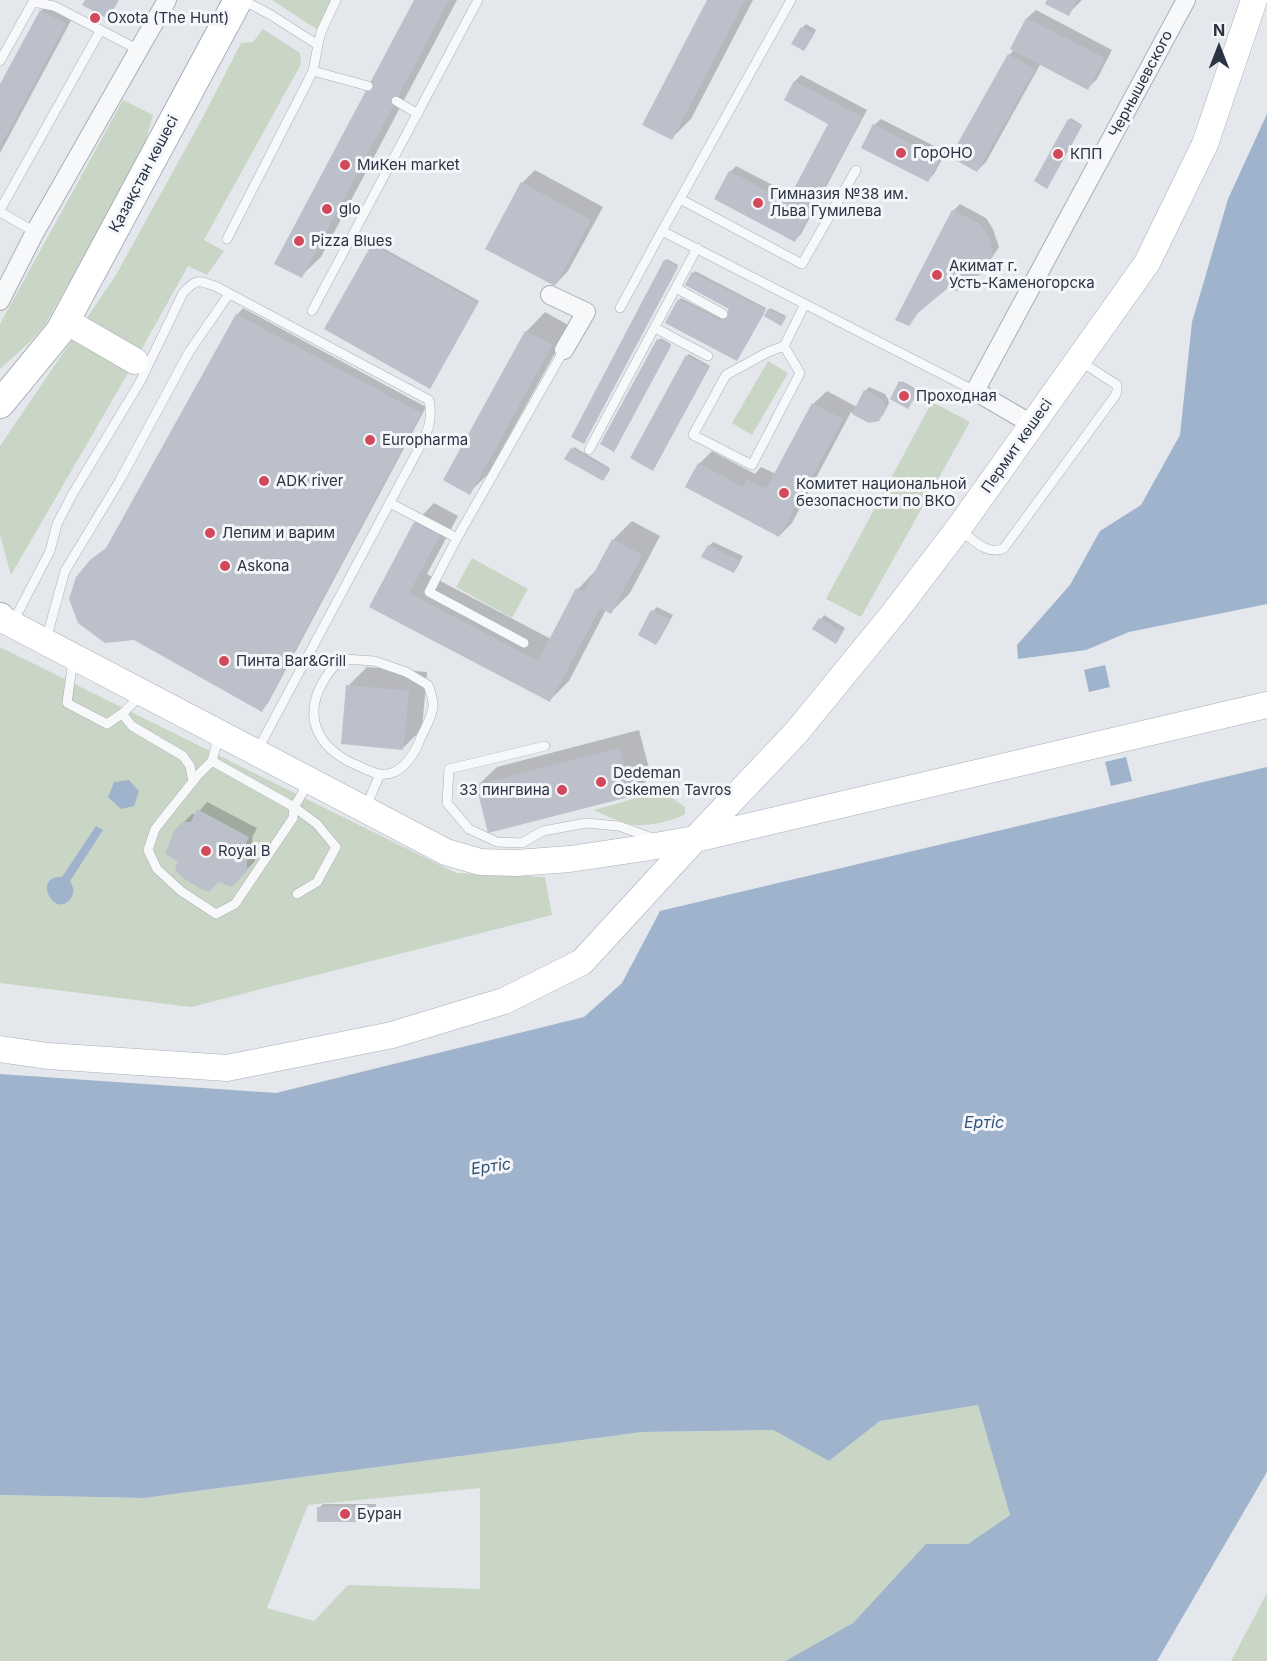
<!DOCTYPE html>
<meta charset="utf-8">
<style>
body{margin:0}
#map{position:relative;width:1267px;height:1661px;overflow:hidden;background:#e4e7ec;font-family:Inter,sans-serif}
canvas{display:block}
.north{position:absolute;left:1189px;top:18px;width:60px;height:60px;-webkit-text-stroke:4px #f4f6f9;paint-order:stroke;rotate:0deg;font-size:16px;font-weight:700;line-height:24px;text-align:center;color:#2b3445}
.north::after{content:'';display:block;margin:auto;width:21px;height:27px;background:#2b3445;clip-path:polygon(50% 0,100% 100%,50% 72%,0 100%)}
</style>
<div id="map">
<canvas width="1267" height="1661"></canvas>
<div class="north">N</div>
</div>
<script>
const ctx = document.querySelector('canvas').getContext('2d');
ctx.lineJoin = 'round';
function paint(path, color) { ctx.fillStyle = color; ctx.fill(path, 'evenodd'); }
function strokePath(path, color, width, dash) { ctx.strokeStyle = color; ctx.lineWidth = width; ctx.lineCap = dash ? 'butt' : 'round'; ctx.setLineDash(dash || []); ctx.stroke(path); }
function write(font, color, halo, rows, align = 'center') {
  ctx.font = font + ' Inter,sans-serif'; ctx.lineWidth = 6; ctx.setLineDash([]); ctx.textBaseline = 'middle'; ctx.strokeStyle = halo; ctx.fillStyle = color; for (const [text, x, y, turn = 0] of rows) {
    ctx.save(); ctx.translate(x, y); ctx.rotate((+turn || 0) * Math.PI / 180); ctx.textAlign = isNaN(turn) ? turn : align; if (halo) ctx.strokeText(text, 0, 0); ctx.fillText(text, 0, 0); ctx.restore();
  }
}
paint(new Path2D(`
 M272,0H336L321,32Z
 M263,29L300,53L301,64L204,240L224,251L207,275L188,266L135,361L11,575L0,535V446L116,275L203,117L241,43L253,42Z
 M123,100L153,115L143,150L45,325L32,340L0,369V324Z
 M768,361L788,373L752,435L732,423Z
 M932,402L970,422L861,617L826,599Z
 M472,558L528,589L512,618L456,587Z
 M0,647L456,873L545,877L552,915L191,1007L0,983Z
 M666,794L685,807V814C677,820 645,827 635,825C623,824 605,815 594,810L647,795Z
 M978,1405L1010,1515L968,1544L926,1545L853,1623L785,1661H0V1495L144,1498L642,1432L773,1430L829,1461L880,1421ZM480,1488V1589L348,1585L314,1621L267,1608L308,1505Z
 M1267,1593V1661H1231Z`), '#c9d6c5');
paint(new Path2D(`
 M1267,114V604L1129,632L1086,650L1018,659L1017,645L1070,585L1100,531L1141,505L1180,435L1192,322L1228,199Z
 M1105,665L1110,687L1089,692L1084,670Z
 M1126,757L1132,781L1111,786L1105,762Z
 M1267,767V1472L1157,1661H785L853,1623L926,1544H968L1010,1515L978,1405L880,1421L829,1461L773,1430L642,1432L144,1498L0,1495V1074L276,1093L584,1017L622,983L660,911Z
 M129,780L139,791L134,806L121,809L108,797L114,782Z
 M96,826L103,830L70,881C73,886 75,892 71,898C55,921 31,875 62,877Z`), '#9fb4cc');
paint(new Path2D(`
 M416,0H457L321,257L301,276Z
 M708,0H753L691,119L672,138Z
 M1049,0H1082L1068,14Z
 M49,2L74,15L0,153V87L41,11Z
 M1036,10L1112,50L1097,79L1088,88L1041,63L986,162L977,171L1009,55L1015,49L1012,48L1027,18Z
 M806,24L816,30L807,46L802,28Z
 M801,75L867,110L801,234L795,240L730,172L736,166L792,195L831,123L786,99L795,81Z
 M1071,118L1082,125L1048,186L1069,120Z
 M881,119L946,152L934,174L928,180L874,125Z
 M535,170L603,207L568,271L555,285L522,183Z
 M960,204L986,218L993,229L999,247L987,265L975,276L973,281L967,287H948L922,308L909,324L897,319L953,211Z
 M374,243L479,301L432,385L326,329Z
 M667,259L678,265L585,440L665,261Z
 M695,271L766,308L738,357L667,323L681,298L724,320L731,308L687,284Z
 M243,308L426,407L268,703L262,710L109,546L237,315Z
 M770,308L786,316L782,322L766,316Z
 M545,312L570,326L488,474L469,493L445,480L526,332Z
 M660,338L671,344L615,448L602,444Z
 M689,354L710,366L654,467L687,356Z
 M902,381L918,390L909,405L901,382Z
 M869,387L885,394L888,399L889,403L883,415L878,419L869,421L851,412L792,523L779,536L699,464L712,451L755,474L761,467L776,474L813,404L827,391L857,407L866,390Z
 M574,447L610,468L604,478L566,459Z
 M434,503L458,516L427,574L551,639L578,589L597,569L613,540L632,521L660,536L630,593L611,612L606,610L569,681L550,700L371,606L415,523Z
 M713,542L743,556L737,568L733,572L709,546Z
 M657,607L673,615L660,639L656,643L640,634L653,611Z
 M824,615L845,628L839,638L814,629Z
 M367,667L427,672L422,729L403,748L348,686Z
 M639,730L651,776L632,795L477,786L497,767Z
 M207,802L257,828L252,838L255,853V861L232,885L179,860L183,823L192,814H197Z
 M323,1504H376V1516L372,1520L319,1508Z`), '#0003');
paint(new Path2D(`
 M85,0H119L108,19L82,5Z
 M414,0H449L302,278L274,264Z
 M707,0H745L672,140L642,125Z
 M1047,0H1077L1069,16L1045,4Z
 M40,10L66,24L0,147V84Z
 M1026,18L1105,58L1088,90L1010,49Z
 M801,27L814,34L804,51L791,44Z
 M1008,54L1035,70L977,172L950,157Z
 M794,81L862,117L795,242L714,199L729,171L787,202L828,124L784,100Z
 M1068,119L1082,126L1047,189L1034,181Z
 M873,124L940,159L928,182L861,148Z
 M521,182L591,220L555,286L485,249Z
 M952,210L980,224L988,235L993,254L981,274L969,281L967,289L954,291L948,288L918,313L909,326L895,320Z
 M372,244L478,303L430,389L324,329Z
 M664,260L678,267L584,444L571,437Z
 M692,272L766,310L737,361L665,323L678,299L722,321L729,309L685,285Z
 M768,309L786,318L781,326L764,316Z
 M236,314L421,413L262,712L134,640L105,643L78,623L69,599L76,577L90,560L106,548Z
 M525,331L552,345L470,495L443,480Z
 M657,339L671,346L614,452L600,444Z
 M686,355L709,368L653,471L630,458Z
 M899,381L918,392L908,409L890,399Z
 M864,390L881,398L885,404L886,408L879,421L869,423L852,414Z
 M812,403L843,419L779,537L685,487L698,463L743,487L747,479L766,489Z
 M571,448L610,470L603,481L564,459Z
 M414,522L440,535L409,593L538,661L576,588L584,592L612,539L642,555L611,614L600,608L550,702L369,607Z
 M708,545L740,561L734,573L701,557Z
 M651,610L670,619L656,645L638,635Z
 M819,618L843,632L836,644L812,629Z
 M346,685L409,691L403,750L341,744Z
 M620,748L633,796L488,833L476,785Z
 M197,809L249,837L244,847L247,862V871L232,887L218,882L209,892L201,889L184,879L175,870L178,861L165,854L174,831L182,822H191Z
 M317,1507H373V1522H317Z`), '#bbc0ca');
const lane = new Path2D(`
 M243,0L271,15L318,45L313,71L368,86
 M791,0L662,231L975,391
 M318,45L321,32L336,0
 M0,61L33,2L54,6L139,50
 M396,101L418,114
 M680,199L802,264L856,170
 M0,210L100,31
 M0,212L35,232
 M227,239L313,71
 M676,288L723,314
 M620,308L662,231
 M312,311L478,0
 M655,328L708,356
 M784,346L768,352L726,375L693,435L752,465L800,373L784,346L805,304
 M589,450L697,248
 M390,503L457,538L429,592L524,643
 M959,529C971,538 988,557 1004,548L1115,396L1117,391V385L1080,361
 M457,538L564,350
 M12,624L50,551L57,524L72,495L140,382L183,293C197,278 198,280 217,287L429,400C433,422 428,431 418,450L257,751
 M46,640L65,571L120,480L189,352L229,294
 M344,659L374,661L406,672L428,685C430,691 434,701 433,707C432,717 423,732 419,742C413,757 399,777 380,774C371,773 362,767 354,764C319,748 302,718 323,682C329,672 333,665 344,659Z
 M73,660L67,703L107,724L123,713L142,694
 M123,713L124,716L132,726L183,756L190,766L193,782
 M545,746L449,769L447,803L469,829L497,842L522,843L543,831L586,823L619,826L655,839
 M212,761L294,807L293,818L235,904L216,914L181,891L157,869L148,850L155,829L198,775Z
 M212,761L216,746L215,734
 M366,807L380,774
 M297,894L317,882L336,847L317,824L294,807L309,782`);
const street = new Path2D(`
 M550,295L586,312L564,350
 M0,301L35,232L167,0
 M1033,425L975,391L1186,0`);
const secondary = new Path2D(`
 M66,321L135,361
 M0,618L446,852L480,862L516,863L570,859L644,848L695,839L1267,705
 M0,1049L48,1056L227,1068L392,1035L504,1001L582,962L695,839L795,734L894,613L958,529L1147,263L1205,144L1254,0`);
const primary = new Path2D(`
 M0,404L60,331L238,0
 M0,617V618`);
strokePath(lane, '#a9aeb7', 10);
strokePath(street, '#a9aeb7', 20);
strokePath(secondary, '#a9aeb7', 27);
strokePath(primary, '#a3abb8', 30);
strokePath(lane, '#f7f8fa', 9);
strokePath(street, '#f7f8fa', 18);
strokePath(secondary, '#fff', 26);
strokePath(primary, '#fff', 28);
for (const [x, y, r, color] of [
 [95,18,6,"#d1495b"],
 [901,153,6,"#d1495b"],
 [1058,154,6,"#d1495b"],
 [345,165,6,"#d1495b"],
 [758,203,6,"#d1495b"],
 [327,209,6,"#d1495b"],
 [299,241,6,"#d1495b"],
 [937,275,6,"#d1495b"],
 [904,396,6,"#d1495b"],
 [370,440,6,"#d1495b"],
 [264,481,6,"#d1495b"],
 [784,493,6,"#d1495b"],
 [210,533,6,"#d1495b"],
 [225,566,6,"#d1495b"],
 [224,661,6,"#d1495b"],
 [601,782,6,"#d1495b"],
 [562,790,6,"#d1495b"],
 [206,851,6,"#d1495b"],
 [345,1514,6,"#d1495b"]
]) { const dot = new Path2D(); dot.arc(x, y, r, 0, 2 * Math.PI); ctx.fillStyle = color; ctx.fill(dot); strokePath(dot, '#f4f6f9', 2); }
write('15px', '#2b3445', '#f4f6f9', [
 ["Oxota (The Hunt)",107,18],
 ["ГорОНО",913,153],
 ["КПП",1070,154],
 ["МиКен market",357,165],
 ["Гимназия №38 им.",770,194],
 ["Льва Гумилева",770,211],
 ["glo",339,209],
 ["Pizza Blues",311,241],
 ["Акимат г.",949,266],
 ["Усть-Каменогорска",949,283],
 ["Проходная",916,396],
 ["Europharma",382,440],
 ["ADK river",276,481],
 ["Комитет национальной",796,484],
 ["безопасности по ВКО",796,501],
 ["Лепим и варим",222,533],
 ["Askona",237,566],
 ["Пинта Bar&Grill",236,661],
 ["Dedeman",613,773],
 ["Oskemen Tavros",613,790],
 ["33 пингвина",550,790,"right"],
 ["Royal B",218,851],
 ["Буран",357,1514]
], 'left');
write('15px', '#2b3445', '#f4f6f9', [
 ["Чернышевского",1141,84,-62],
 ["Қазақстан көшесі",144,174,-62],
 ["Пермит көшесі",1017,446,-55]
]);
write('italic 16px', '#34527a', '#f4f6f9', [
 ["Ертіс",984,1123],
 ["Ертіс",491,1167,-8]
]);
</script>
